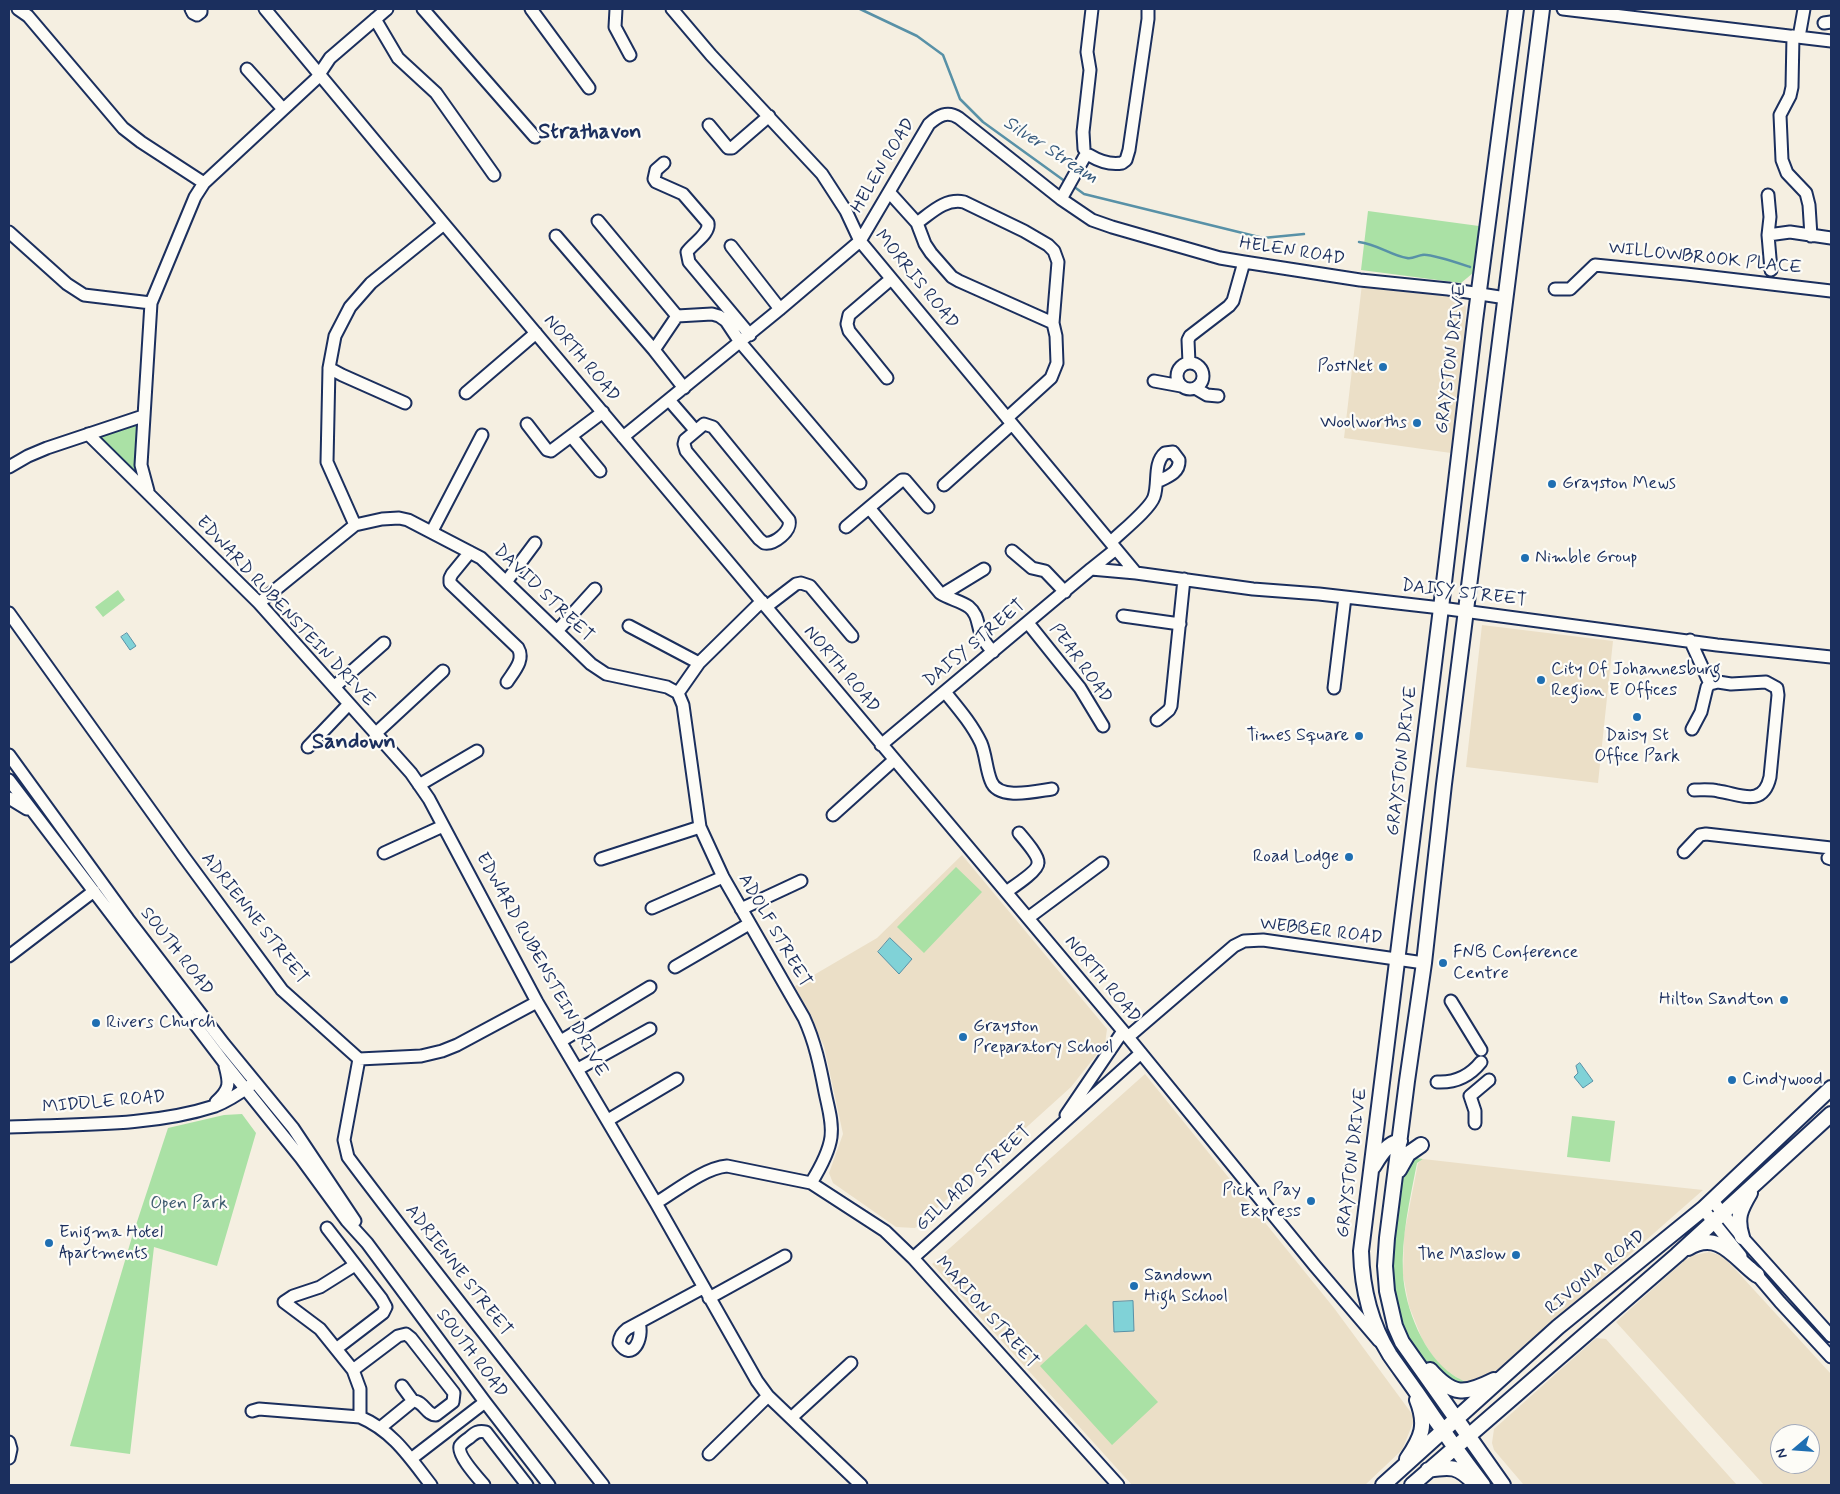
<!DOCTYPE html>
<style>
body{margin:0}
#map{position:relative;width:1840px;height:1494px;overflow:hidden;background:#f5efe1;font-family:Mynerve,sans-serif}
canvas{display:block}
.frame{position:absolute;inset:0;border:10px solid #1b2f5e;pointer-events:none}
.north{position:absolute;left:1770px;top:1424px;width:50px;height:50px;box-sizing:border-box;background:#fdfcf7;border:1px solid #a3aaba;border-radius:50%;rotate:252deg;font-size:14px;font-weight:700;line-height:20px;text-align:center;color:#1b2f5e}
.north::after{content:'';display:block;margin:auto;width:18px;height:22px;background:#1f6fb2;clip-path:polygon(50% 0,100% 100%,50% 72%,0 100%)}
</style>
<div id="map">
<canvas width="1840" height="1494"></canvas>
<div class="frame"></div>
<div class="north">N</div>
</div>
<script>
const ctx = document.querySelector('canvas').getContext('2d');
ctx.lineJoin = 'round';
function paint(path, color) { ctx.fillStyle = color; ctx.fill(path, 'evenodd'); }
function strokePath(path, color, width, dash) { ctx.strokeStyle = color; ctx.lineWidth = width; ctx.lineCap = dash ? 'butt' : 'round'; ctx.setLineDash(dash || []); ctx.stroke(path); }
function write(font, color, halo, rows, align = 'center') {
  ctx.font = font + ' Mynerve,sans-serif'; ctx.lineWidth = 4.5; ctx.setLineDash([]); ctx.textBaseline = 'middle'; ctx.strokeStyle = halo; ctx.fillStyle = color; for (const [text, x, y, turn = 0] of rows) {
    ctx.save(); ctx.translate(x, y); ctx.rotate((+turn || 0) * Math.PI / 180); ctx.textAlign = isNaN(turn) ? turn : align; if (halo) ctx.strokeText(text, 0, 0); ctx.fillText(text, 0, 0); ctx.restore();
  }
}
paint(new Path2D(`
 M1362,284L1458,296L1464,301L1466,308L1464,347L1451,453L1344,438Z
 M1482,625L1613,641L1598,783L1466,767Z
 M962,855L1107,1029L1105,1044L1071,1087L915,1228L896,1227L833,1183L829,1173L843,1134L824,1046L795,986L877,938Z
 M1145,1074L1334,1308L1415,1418L1402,1450L1365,1485H1132L932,1264Z
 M1423,1159L1555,1174L1703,1190L1495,1373L1471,1383L1461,1380L1444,1369L1432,1355L1422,1339L1409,1306L1403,1275L1404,1235L1418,1163Z
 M1709,1252L1723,1256L1831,1374V1485H1764L1616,1322L1686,1259L1695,1255ZM1780,1434H1810V1464H1780Z
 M1596,1338L1606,1339L1737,1485L1523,1484L1494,1450L1492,1443L1494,1429Z`), '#ebdfc7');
paint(new Path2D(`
 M1368,211L1479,226L1473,273L1461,283L1361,270Z
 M133,426H137L138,429L134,473L100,440L104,435Z
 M118,590L125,600L103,617L95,607Z
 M956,867L982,892L924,953L897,927Z
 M242,1114L256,1133L217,1266L154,1247L130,1454L70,1446L132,1237L168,1128L224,1115Z
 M1572,1116L1615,1121L1610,1162L1567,1157Z
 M1396,1155L1423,1159L1417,1163C1410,1199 1401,1237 1403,1274C1405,1308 1424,1356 1453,1375C1458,1378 1464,1382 1470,1383C1477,1383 1488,1376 1495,1373L1497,1379L1483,1387L1439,1382L1399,1333L1388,1292Z
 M1086,1324L1158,1402L1112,1445L1040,1366Z`), '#aae1a5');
const water = new Path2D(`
 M127,633L136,646L130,650L121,637Z
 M890,938L912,959L899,974L878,952Z
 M1580,1063L1593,1081L1583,1088L1574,1077L1578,1073L1576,1066Z
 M1133,1301L1134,1331L1114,1332L1113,1302Z`);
paint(water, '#80d2d7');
strokePath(water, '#5891a7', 1);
strokePath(new Path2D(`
 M860,9L917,36L943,55L960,99L983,122L1066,182
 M1073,186L1084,194L1263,238L1304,234
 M1359,242C1377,244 1392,256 1407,258C1413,259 1416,256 1422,255C1429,253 1461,264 1470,267`), '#5891a7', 2.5);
const minor = new Path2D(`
 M18,9L28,16L123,128L141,142L204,183
 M191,9L193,13L197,15L201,12V9
 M265,9L444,224L1123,1031L1315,1266L1379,1341
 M423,9L535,137
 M531,9L589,88
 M616,9L615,27L630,55
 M672,9L711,55L822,174L846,211L860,241L1136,573
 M1563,9L1831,41
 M375,19L398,58L436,93L494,175
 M1824,23L1831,22
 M1793,36L1792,87L1790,96L1780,115L1782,160L1787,173L1806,193L1809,205L1811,236
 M1799,37L1804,9
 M247,69L283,109
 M709,125L728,148H732L769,116
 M1084,149L1083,132L1090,70L1087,52L1092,9
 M1089,155C1099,161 1111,165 1122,163L1126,160L1129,150L1148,19V9
 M664,163L656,170L654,179L656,182L683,194L708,223C710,234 693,243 687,252L689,262L750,335
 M889,192L917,223L925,244L931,253L952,277L959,281L1053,323
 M1768,195L1770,217L1768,235L1771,270
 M1061,199L1085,156
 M598,221L677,316
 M917,223C931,213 945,198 964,202L1024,231L1048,245L1054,251L1058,262L1053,323L1056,336L1057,363L1051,378L1007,418
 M9,232L67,284L84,295L151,303
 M1768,235L1790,232L1831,238
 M556,236L654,350L684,388
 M731,246L780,309
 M1555,289H1570L1595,265L1686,274L1831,291
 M677,316L712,314L719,316L726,321L740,342L860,483
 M654,350L677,316
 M1177 376a13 13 0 1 1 26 0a13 13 0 1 1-26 0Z
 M1189,363L1188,340L1190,336L1229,306L1233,301L1244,262
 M329,368L342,375L405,403
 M887,378L849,331L847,324L849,315L891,279
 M1154,381L1181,386
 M1195,388L1207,395L1218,396
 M466,393L536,333
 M669,400L695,430
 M527,424L547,450L551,451L603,412
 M704,424L713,427L789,520C792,531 774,545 764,543L759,539L686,451L684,444L685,440Z
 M88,434L259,603L411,773L429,799L537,1002L656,1203L757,1381L768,1396L861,1485
 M571,436L600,471
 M623,437L780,309L860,241L929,124C938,116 947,110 959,118L1061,199L1092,220L1112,227L1220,258L1244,262L1360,280L1448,289L1506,298
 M9,467L28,456L47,448L143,416
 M944,485L1012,424
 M148,491L141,465L151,303L195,197L204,183L316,79L330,58L387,9
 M870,509L940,593C949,599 961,601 969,607C979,615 977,626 982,636C984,642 989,647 993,652
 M355,525L327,462L329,368L335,336L350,307L371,283L444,224
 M846,527L902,480H905L928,507
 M432,531L482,435
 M1111,542C1121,532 1150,509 1154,497C1159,483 1153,463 1165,453L1173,452L1179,460C1180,473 1167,477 1157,482
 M1012,551L1032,568L1045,571L1065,592
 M470,552L452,574L450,578V583L518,648C525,660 514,671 507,682
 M1091,569L1116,549
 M506,582L535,543
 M943,594L984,569
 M259,603L355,525L382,519L399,518L408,520L481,558L591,664L606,674L667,687L678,693L699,663L762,601
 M766,607L796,584L801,583L810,586L852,636
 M9,613L184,857L282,990L359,1059
 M1123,616L1180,624
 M1028,623L1080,688L1103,726
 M629,626L699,663
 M557,631L595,589
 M1690,640L1710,684
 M334,687L384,643
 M1334,688L1345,597
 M945,692C958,708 972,724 981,743C986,755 986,769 991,781C998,801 1037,791 1052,789
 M678,693L683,705L700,827L723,877L804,1018C815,1042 820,1066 825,1092C828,1107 833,1122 831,1137C829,1153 819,1170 811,1183
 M1157,720L1169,710L1171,706L1184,579
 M1692,729L1701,712L1707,687L1710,684L1718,682L1731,684L1766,682L1777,688L1778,695L1770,777C1763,808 1740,794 1718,791C1710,789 1702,790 1694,790
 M375,734L443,671
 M881,745L1091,569L1136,573L1253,589L1319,594L1441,608L1717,645L1831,657
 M308,747L349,704
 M9,755L128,919L224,1044L293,1128L355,1221
 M9,780L223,1061L301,1158L347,1221L367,1243L485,1402L549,1485
 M419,785L477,751
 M9,798L27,809
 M833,815L894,760
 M1684,852L1700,835L1706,834L1831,848
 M384,853L443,826
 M1828,858L1831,859
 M601,859L700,827
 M1006,892C1013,887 1038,871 1038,863C1039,856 1024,839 1019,833
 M652,908L723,877
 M741,909L801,881
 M1028,918L1102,863
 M9,956L94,891
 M675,967L749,924
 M1451,1001L1481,1050
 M1128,1037L1234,946L1244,941L1263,940L1424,963
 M561,1041L650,987
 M359,1059L344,1140L348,1157C431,1268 518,1376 603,1485
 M359,1059L421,1056L442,1051L457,1045L537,1002
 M578,1069L650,1029
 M1437,1082C1455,1083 1469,1077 1481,1062
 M216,1102C230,1089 230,1084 225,1066
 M1066,1115L1123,1031
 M608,1120L677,1079
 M1475,1123V1111L1470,1096L1489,1080
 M9,1127C76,1124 150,1127 215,1106C228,1101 240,1093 251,1085
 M1712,1200L1742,1237L1831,1336
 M656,1203C676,1191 704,1168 727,1166L811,1183L885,1231L913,1258L1118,1485
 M1703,1209L1741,1256
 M327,1228L381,1298L386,1307L383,1313L336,1349
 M913,1258L1141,1053
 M355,1265L320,1287L293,1296L284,1302L320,1329L353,1370L360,1389V1417
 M1751,1268L1780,1302L1831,1357
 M709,1298L785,1256
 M639,1323C644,1338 632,1363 619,1343C620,1336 622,1333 627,1329L703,1288
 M353,1370L398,1336L406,1334L411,1338L454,1393L453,1402L436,1415C426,1415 424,1401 413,1401L380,1428
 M402,1386L413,1401
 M252,1411L259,1409L360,1417C393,1431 410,1458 431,1485
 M791,1418L851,1363
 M9,1442L11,1449L9,1458
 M709,1454L768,1396
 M411,1459L485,1402
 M484,1485C478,1478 457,1455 460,1446C462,1443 466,1440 469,1438C475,1433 478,1430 486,1432L527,1485`);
const major = new Path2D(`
 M1373,1167C1380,1156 1386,1144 1400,1141
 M1399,1170L1408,1154L1421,1145
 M1742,1237C1736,1218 1740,1210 1750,1193
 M1688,1248C1719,1229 1735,1259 1757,1275
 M1430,1370C1453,1396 1464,1395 1494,1380
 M1407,1459C1422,1437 1427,1425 1417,1400
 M1428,1470C1451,1466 1458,1466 1474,1483
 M1383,1485L1558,1327L1703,1209L1831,1088
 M1412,1485L1677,1255L1831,1114
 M1483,1485C1460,1455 1438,1424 1417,1393C1408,1380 1399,1368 1390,1355C1370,1323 1362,1288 1361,1251L1441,608L1475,321L1516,9
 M1503,1485L1402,1342L1395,1326L1387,1291L1385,1266L1387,1238L1407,1081L1424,963L1444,784L1542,9`);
strokePath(minor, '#1b2f5e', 15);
strokePath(major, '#1b2f5e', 18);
strokePath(minor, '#fdfcf7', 11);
strokePath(major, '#fdfcf7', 14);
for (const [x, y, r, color] of [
 [1383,367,5,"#1f6fb2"],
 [1417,423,5,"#1f6fb2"],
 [1552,484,5,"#1f6fb2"],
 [1525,558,5,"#1f6fb2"],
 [1541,680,5,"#1f6fb2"],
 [1637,717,5,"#1f6fb2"],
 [1359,736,5,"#1f6fb2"],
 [1349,857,5,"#1f6fb2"],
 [1443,963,5,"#1f6fb2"],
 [1784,1000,5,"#1f6fb2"],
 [96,1023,5,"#1f6fb2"],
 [963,1037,5,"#1f6fb2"],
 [1732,1080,5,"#1f6fb2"],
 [1311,1201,5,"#1f6fb2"],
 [49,1243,5,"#1f6fb2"],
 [1516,1255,5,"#1f6fb2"],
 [1134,1286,5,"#1f6fb2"]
]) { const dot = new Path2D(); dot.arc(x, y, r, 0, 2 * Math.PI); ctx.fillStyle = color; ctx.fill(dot); strokePath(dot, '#fdfcf7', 2); }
write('18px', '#1b2f5e', '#fdfcf7', [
 ["HELEN ROAD",884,166,-59],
 ["HELEN ROAD",1292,252,9],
 ["WILLOWBROOK PLACE",1705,259,6],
 ["MORRIS ROAD",916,280,51],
 ["NORTH ROAD",581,359,50],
 ["GRAYSTON DRIVE",1452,359,-83],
 ["DAVID STREET",543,594,44],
 ["DAISY STREET",1464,594,7],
 ["EDWARD RUBENSTEIN DRIVE",285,612,47],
 ["DAISY STREET",975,644,-40],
 ["PEAR ROAD",1080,664,54],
 ["NORTH ROAD",841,670,50],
 ["GRAYSTON DRIVE",1403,761,-83],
 ["ADRIENNE STREET",254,919,52],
 ["ADOLF STREET",774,931,60],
 ["WEBBER ROAD",1321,932,7],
 ["SOUTH ROAD",176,952,52],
 ["EDWARD RUBENSTEIN DRIVE",541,965,61],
 ["NORTH ROAD",1102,980,50],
 ["MIDDLE ROAD",104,1103,-5],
 ["GRAYSTON DRIVE",1353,1163,-83],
 ["GILLARD STREET",974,1179,-42],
 ["ADRIENNE STREET",458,1271,52],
 ["RIVONIA ROAD",1596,1273,-39],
 ["MARION STREET",986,1313,48],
 ["SOUTH ROAD",471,1354,53]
]);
write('18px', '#1b2f5e', '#fdfcf7', [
 ["PostNet",1373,367,"right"],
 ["Woolworths",1407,423,"right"],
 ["Grayston Mews",1562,484],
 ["Nimble Group",1535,558],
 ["City Of Johannesburg",1551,670],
 ["Region E Offices",1551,691],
 ["Times Square",1349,736,"right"],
 ["Daisy St",1637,736,"center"],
 ["Office Park",1637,757,"center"],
 ["Road Lodge",1339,857,"right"],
 ["FNB Conference",1453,953],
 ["Centre",1453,974],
 ["Hilton Sandton",1774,1000,"right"],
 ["Rivers Church",106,1023],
 ["Grayston",973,1027],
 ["Preparatory School",973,1048],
 ["Cindywood",1742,1080],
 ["Pick n Pay",1301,1191,"right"],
 ["Express",1301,1212,"right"],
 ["Enigma Hotel",59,1233],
 ["Apartments",59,1254],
 ["The Maslow",1506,1255,"right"],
 ["Sandown",1144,1276],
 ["High School",1144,1297]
], 'left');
write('18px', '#3f5c70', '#fdfcf7', [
 ["Open Park",189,1204]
]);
write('italic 19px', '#34587c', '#fdfcf7', [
 ["Silver Stream",1050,151,33]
]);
write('bold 22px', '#1b2f5e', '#fdfcf7', [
 ["Strathavon",590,133],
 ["Sandown",354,743]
]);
</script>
